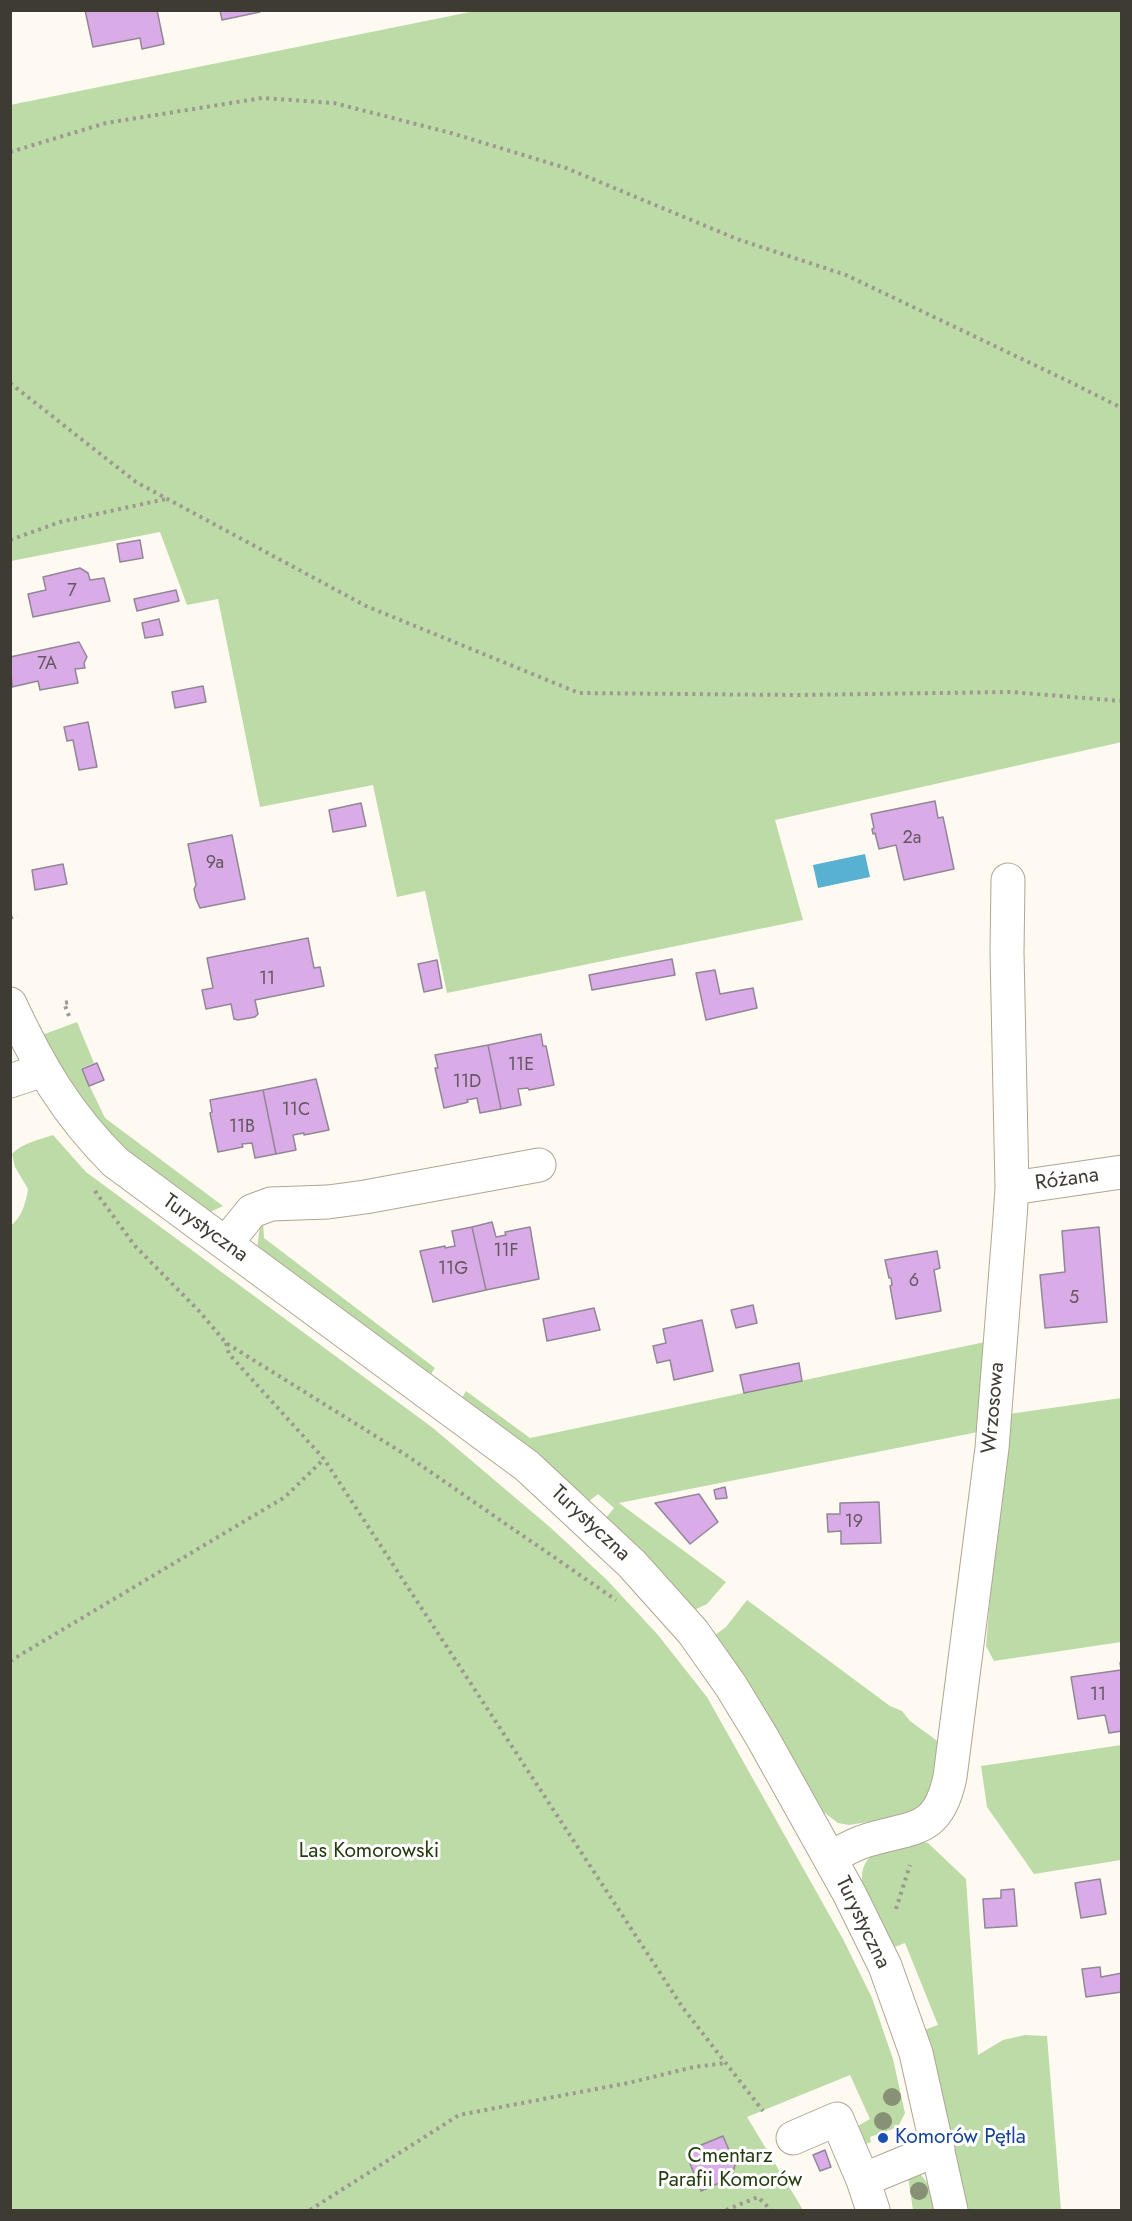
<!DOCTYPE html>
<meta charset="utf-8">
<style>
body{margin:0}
#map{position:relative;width:1132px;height:2221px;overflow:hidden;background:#fefaf2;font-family:Jost,sans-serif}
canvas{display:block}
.frame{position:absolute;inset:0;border:12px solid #3e3b33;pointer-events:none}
</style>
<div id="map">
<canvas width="1132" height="2221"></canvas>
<div class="frame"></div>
</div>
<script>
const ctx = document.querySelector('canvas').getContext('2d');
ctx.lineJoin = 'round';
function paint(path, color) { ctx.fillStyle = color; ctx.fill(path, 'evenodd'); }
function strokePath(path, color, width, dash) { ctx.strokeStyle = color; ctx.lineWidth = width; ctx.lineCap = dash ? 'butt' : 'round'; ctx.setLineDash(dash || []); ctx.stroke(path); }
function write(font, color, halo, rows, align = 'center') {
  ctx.font = font + ' Jost,sans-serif'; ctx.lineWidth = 6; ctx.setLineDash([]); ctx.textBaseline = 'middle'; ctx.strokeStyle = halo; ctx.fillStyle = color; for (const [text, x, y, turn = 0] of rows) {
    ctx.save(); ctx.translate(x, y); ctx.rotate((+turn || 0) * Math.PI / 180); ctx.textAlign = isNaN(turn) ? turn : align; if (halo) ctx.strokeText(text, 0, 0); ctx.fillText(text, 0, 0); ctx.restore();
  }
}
paint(new Path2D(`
 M475,11H1121L1122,742L775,820L803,920L447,993L425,891L397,897L373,785L260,807L218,599L187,605L160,532L11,561L10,105Z
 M77,1022L94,1063L81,1068L105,1118L223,1206L208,1213L119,1144L72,1088L42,1035Z
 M53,1135L86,1172L433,1428L551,1528L607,1580L658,1635L707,1697L844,1941L872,1998L893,2059L905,2113L898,2127L870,2137L871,2142L863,2145L856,2127L870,2119L850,2075L747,2117L803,2210H11L10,1226C22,1218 26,1202 28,1189L15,1167L12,1154C22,1143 39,1140 53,1135Z
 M261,1219L263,1221L264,1238L435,1368L431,1374L257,1248Z
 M985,1342L978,1432L619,1503L726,1582L707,1604L694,1610L605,1519L614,1508L598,1494L588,1502L462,1398L466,1391L530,1438Z
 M1121,1398V1642L994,1661L986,1646L1002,1450V1415Z
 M747,1600L890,1706L902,1711L910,1721L944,1746L930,1800L906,1816L849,1825L838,1823L821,1810L715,1635L726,1627Z
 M1121,1745V1860L1034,1874L987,1807L981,1766Z
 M922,1842L928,1843L966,1879L978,2055L1003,2040L1025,2035L1047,2036L1061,2210H966L924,2030L938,2025L905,1943L892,1948L863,1887C856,1847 893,1847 922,1842Z
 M915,2174L921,2175L929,2185L934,2210H913L908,2177Z`), '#bddba7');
paint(new Path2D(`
 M865,854L870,877L818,888L813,865Z`), '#58b1d0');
const building = new Path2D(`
 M85,10H157L164,44L142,49L140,38L93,47Z
 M220,10H259L260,12L222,20Z
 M140,540L143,558L120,562L117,544Z
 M80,568L88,573L90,580L104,578L110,601L33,617L28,594L46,590L43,577Z
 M176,590L179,601L137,611L134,599Z
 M159,619L163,635L145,638L142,623Z
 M79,642L87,657L84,663L85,668L75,669L78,683L40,690L38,681L12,687L10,657Z
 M203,686L206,702L175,708L172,692Z
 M88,722L97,767L79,770L73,740L67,741L64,727Z
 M935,801L938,818L943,817L954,869L904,880L896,845L879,849L875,833L873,834L872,829L874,828L871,814Z
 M361,803L366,826L333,832L329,810Z
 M232,835L245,899L200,908L196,899L194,889L196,885L188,844Z
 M63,864L67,884L35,890L32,870Z
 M308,938L314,968L320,967L324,986L255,1000L258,1014L255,1017L238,1020L234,1019L231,1004L206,1009L202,990L213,988L207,958Z
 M672,959L675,975L592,990L589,975Z
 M437,960L442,988L424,992L418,964Z
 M715,970L720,994L753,988L757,1008L706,1020L696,973Z
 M541,1034L543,1046H546L554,1085L529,1090L528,1088L518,1089L521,1105L501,1109L488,1045Z
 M488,1045L501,1109L480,1113L477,1098L467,1100L468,1102L465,1103L444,1108L435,1068H438L435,1055Z
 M97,1063L104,1080L89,1086L82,1069Z
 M316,1079L329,1130L304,1135V1133L293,1135L296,1150L276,1154L263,1090Z
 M263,1090L276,1154L255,1158L252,1143L242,1144L243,1147L218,1152L210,1113L212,1112L210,1100Z
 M492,1222L496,1237L506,1235L505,1232L530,1227L539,1279L486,1290L472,1227Z
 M472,1227L486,1290L433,1302L420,1251L445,1246V1248L455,1246L452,1231Z
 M1099,1227L1107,1322L1045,1328L1040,1275L1065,1272L1062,1231Z
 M937,1251L940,1268L934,1270L941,1311L896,1319L890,1286L892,1285L891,1278H889L885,1260Z
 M753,1305L757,1323L736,1328L731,1310Z
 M594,1308L600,1330L547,1341L543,1319Z
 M702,1320L713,1371L674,1380L670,1360L657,1363L653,1346L666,1343L663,1329Z
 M799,1363L802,1381L744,1393L740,1375Z
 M725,1487L727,1498L716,1499L714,1490Z
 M699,1494L718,1522L690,1544L655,1503Z
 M879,1502L881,1543L841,1544V1531L828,1532L827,1514H840V1503Z
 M1122,1662V1731L1109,1733L1105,1715L1078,1719L1071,1677L1121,1670L1120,1663Z
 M1100,1879L1106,1914L1081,1918L1075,1883Z
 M1014,1889L1017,1926L985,1928L983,1899L1001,1898V1890Z
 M1100,1967L1101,1977L1122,1973V1992L1086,1997L1082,1969Z
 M723,2136L734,2162L736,2161L737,2164L735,2165L731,2180L728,2181V2179L701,2191L689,2161L694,2148Z
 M825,2150L831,2167L820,2171L813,2155Z`);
paint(building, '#d9abe7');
strokePath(building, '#938696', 1.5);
const minor = new Path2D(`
 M10,1004C39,1066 66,1113 115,1162L527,1466L632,1564L693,1632L731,1686L762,1737L849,1893L885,1966L916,2053L951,2210
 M10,1081L43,1070
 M1012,1188L1122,1172
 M226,1243L252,1211L271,1204L328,1202L365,1197L539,1165
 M830,1858C842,1851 854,1844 868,1840C915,1826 938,1833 950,1777L992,1448L1010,1218L1012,1188L1007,952L1008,880
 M793,2138L837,2119L863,2180
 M873,2210L863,2180L938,2149`);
strokePath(minor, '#afa694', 35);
strokePath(new Path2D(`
 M10,152L106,123L262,98L334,103L451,133L566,168L737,239L846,275L1068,381L1122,408
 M10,383L136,482L366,606L579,693L796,695L1011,692L1122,701
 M10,540L60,522L166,499
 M10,918L17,915
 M69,1016L64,1003L69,1002
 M95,1191L135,1246L199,1311L226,1343L406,1455L616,1600
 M226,1343L229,1354L324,1459L683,2008L763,2111
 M10,1661L285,1497L324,1459
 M896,1909L910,1865
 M310,2210L459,2115L628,2083L694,2067L726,2063
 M726,2210L758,2197L771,2210`), '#9d9991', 4, [3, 4.5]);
strokePath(minor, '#fff', 33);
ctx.fillStyle = '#869175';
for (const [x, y] of [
 [892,2097],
 [883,2121],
 [919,2191]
]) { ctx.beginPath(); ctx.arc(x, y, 9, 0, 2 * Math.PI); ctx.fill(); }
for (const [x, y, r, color] of [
 [883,2138,6,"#1a4fb4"]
]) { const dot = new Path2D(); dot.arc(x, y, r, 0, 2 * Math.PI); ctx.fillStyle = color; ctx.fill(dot); strokePath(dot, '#fff', 2); }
write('18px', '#655760', null, [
 ["7",72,592],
 ["7A",47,665],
 ["2a",912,839],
 ["9a",215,864],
 ["11",267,980],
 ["11E",521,1066],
 ["11D",467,1083],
 ["11C",296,1111],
 ["11B",242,1128],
 ["11F",506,1252],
 ["11G",453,1270],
 ["6",914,1282],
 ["5",1074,1299],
 ["19",854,1523],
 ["11",1098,1696]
]);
write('21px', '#3e3b33', '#fff', [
 ["Różana",1067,1180,-8],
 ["Turystyczna",205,1229,36],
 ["Wrzosowa",994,1408,-85],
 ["Turystyczna",590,1524,43],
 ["Turystyczna",862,1923,64]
]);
write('21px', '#243b0e', '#fff', [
 ["Las Komorowski",369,1852],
 ["Cmentarz",730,2157],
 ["Parafii Komorów",730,2181]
]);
write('21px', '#164399', '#fff', [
 ["Komorów Pętla",895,2138]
], 'left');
</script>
